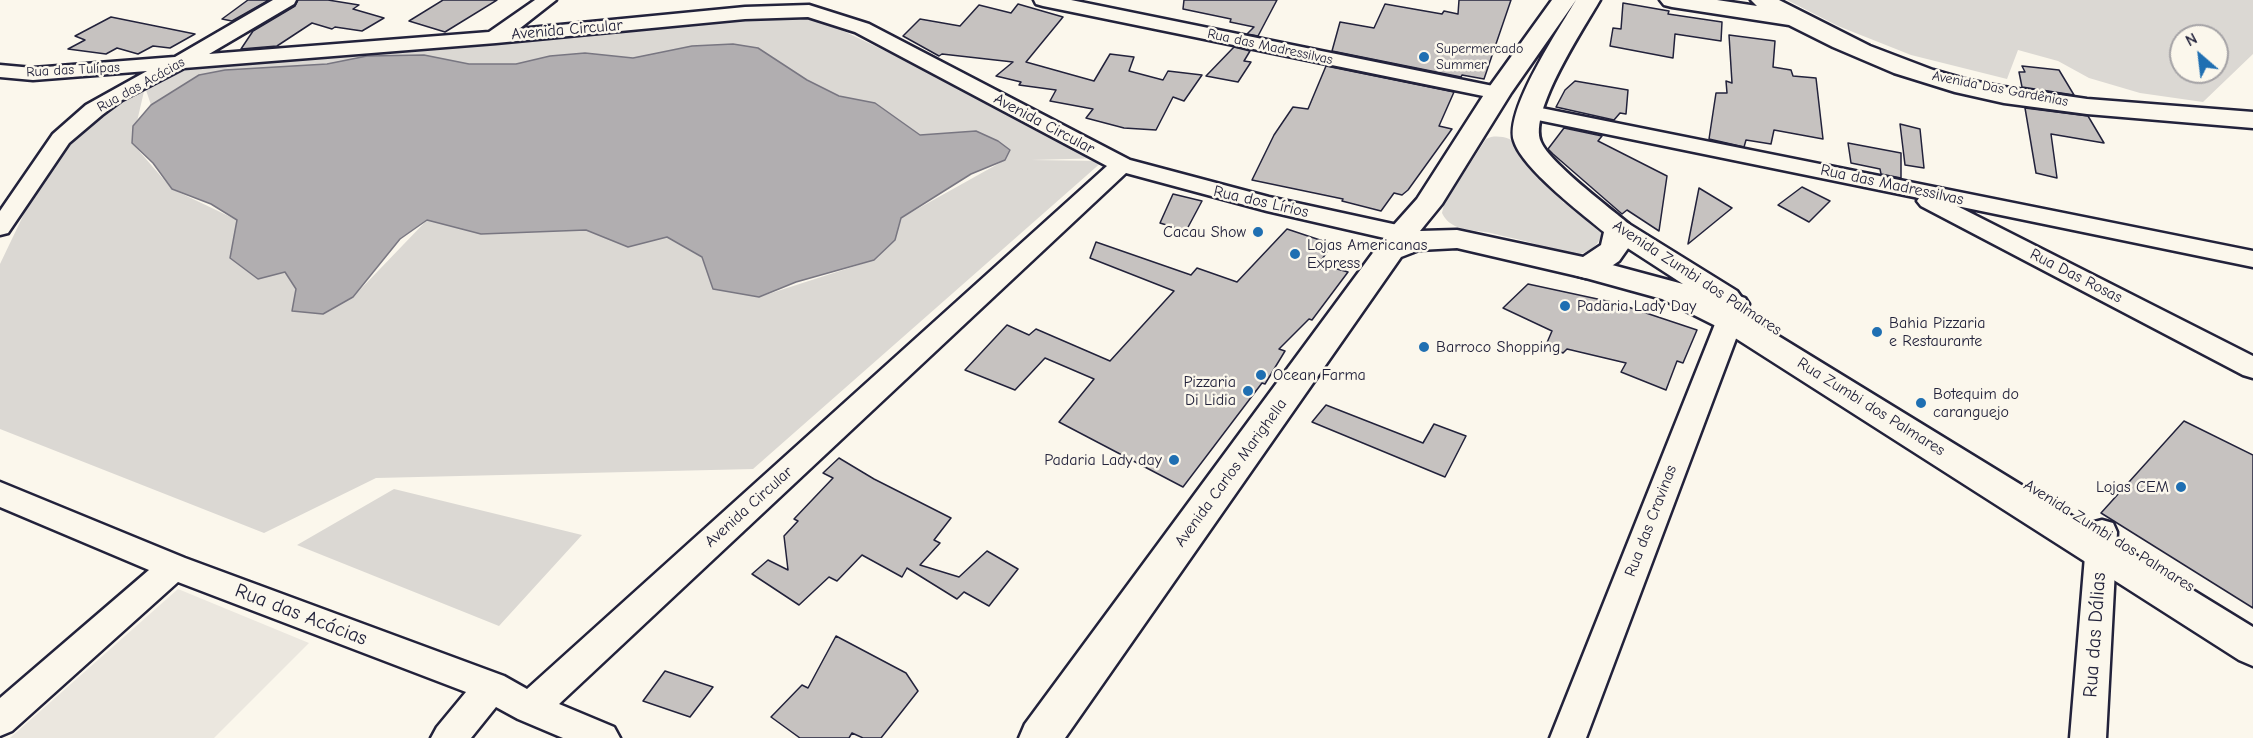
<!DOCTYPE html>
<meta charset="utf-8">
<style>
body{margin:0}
#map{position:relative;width:2253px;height:738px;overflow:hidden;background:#fbf7ec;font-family:"Comic Neue",sans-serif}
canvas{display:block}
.north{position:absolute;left:2169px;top:24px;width:60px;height:60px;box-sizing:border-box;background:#fbf7ec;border:2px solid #a4a2a5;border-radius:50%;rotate:332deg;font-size:16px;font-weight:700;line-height:24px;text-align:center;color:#22223b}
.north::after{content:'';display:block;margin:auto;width:21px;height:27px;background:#1f6fb2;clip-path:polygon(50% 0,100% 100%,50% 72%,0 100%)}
</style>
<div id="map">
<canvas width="2253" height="738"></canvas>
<div class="north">N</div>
</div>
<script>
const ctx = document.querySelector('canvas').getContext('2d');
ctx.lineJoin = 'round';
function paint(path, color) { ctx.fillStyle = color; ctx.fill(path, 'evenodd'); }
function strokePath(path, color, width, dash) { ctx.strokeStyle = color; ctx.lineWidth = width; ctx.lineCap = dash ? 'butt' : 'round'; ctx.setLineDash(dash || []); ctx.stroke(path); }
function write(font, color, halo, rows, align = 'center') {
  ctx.font = font + ' "Comic Neue",sans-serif'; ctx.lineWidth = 5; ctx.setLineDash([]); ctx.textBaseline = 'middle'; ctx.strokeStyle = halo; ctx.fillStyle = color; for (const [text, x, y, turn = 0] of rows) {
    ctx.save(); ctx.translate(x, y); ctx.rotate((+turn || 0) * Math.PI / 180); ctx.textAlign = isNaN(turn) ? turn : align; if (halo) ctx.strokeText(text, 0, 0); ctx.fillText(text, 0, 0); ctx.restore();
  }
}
paint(new Path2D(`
 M178,589L309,643L214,738H10Z`), '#ebe7df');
paint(new Path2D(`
 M1787,0H2253V54L2203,102L2140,93L2089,78L2058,61L2018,50L2007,79L1911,55L1838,26ZM2181,36H2217V72H2181Z
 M777,12L829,24L1108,158L1031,160L1103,161L753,469L376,478L264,533L0,429V264L55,149L147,79L146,85L199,63ZM692,46L807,80L839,96L875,103L920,135L976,131L1010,151L1005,160L901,218L874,260L759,297L713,289L702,257L667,237L628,247L586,230L481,234L427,220L353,297L323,314L292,311L296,289L285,272L237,220L172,189L132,143L145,87L151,105L199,75L327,64L367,56L424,55L469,64H516L550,56L585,53L633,58Z
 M1491,137C1513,134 1523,149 1537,164L1535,173L1564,203L1584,209L1602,230C1602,251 1573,260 1556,254C1551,252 1548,248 1544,247C1528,241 1511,238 1495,234C1481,230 1467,232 1455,226C1449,223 1445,219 1442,213L1444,204L1486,139Z
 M394,489L582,535L499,626L297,545Z`), '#dbd8d3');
const water = new Path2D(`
 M733,44L758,48L807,80L839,96L875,103L920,135L976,131L998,141L1010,150L1005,160L971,174L901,218L895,240L874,260L796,282L759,297L713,289L702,257L667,237L628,247L586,230L481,234L427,220L400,239L353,297L323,314L292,311L296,289L285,272L258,279L230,258L237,220L211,204L172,189L153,163L132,143L133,126L151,105L199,75L225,70L327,64L367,56L424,55L469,64H516L550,56L585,53L633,58L692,46Z`);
paint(water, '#b1aeb0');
strokePath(water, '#787681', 1.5);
const building = new Path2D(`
 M248,0H269L232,21L222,19Z
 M298,0H328L359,5L353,9L384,18L362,31L335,27L332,29L312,23L277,46L241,49L253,31L295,6Z
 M443,0H497L445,32L409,21Z
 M1184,0H1277L1258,36L1247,34L1254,27L1230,22L1231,19L1183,9Z
 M1459,0H1511L1484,79L1462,75L1461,77L1332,51L1340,22L1374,28L1385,4L1442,14L1444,11L1458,14Z
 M1623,3L1669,11L1668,14L1722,22L1721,41L1675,34L1673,58L1610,46L1613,28L1621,29Z
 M1018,4L1063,17L1026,62L1094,81L1110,54L1134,57L1129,71L1163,80L1168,71L1202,75L1184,101L1173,97L1156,130L1124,128L1086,118L1093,109L1050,101L1056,90L1019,85L1021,82L996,76L1013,62L942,54L939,56L903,36L920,19L960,26L979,5L1011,13Z
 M111,17L195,34L170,48L153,46L138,54L117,48L106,54L68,49L85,40L75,36Z
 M1729,35L1775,41L1773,67L1791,70L1793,76L1816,78L1823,139L1774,130L1771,144L1746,140L1744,147L1709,139L1716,93H1727L1726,81L1732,83Z
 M1234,47L1250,51L1244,61L1251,62L1238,82L1206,76Z
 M1326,66L1454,92L1439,126L1452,129L1408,190L1402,195L1394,193L1381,211L1342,201L1343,199L1252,180L1274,135L1293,107L1308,109Z
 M2022,66L2059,70L2074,95L2022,87L2019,72H2025Z
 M1575,81L1628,90L1626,114L1620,113L1614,120L1556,107L1565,90Z
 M2025,108L2088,116L2104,143L2051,134L2057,178L2036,173Z
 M1900,124L1920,129L1924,168L1905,165Z
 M1564,128L1602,136L1598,141L1667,176L1659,231L1627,210L1622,214L1553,154L1548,149Z
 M1848,143L1901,153V178L1881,174L1880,169L1851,163Z
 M1802,187L1830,201L1809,222L1778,205Z
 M1699,188L1732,208L1688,244Z
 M1173,194L1202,201L1186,231L1160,223Z
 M1287,229L1332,244L1319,264L1348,272L1312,320L1309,319L1279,349L1285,351L1265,384L1262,383L1183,487L1059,422L1094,379L1045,358L1015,390L965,370L1007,325L1029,335L1036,329L1110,361L1174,291L1090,258L1096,242L1191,275L1197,268L1237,282Z
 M1528,284L1616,303L1697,330L1683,363L1677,361L1666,390L1621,372L1626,363L1567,349L1563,353L1546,345L1552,331L1503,308Z
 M1326,405L1423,443L1434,424L1466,436L1445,477L1312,422Z
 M2184,421L2253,455V608L2101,513Z
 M839,458L874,479L951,518L934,540L940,543L920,565L959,577L987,551L1018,569L989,606L964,592L957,599L907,568L902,577L862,555L837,581L829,577L799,605L752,574L768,560L788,570L784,536L798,521L794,519L833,478L823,473Z
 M836,636L906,673L918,691L881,738H863L852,733L849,738H800L771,717L802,685L808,688Z
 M665,671L713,687L690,717L643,701Z`);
paint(building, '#c6c2c0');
strokePath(building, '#22223b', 1.5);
const street = new Path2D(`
 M273,0H296L294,4L209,54L489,32L535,0H556L519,29L745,7L809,5L869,24L1130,160L1269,197L1402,226L1410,229L1414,234L1410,239L1402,242L1267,211L1126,173L559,704L614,727L620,738H563L518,719L496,707L471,738H431L437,727L466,692L178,582L12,731L0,736V698L149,570L0,507V482L185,558L504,676L527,689L1107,166L855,32L808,17L745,19L496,43L184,68L122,100L102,115L69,143L8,233L0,235V211L53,134L86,105L147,71L33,80L0,77V65L33,68L175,57Z
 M1034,0H1071L1498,87L1505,89L1508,93L1505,97L1498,99L1043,6L1036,4Z
 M1531,106L2253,251V267L1957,206L2253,356V378L2243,375L1921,206L1917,201L1919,198L1523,117L1520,112L1523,107Z
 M1736,295L1745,298L1749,304L1586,738H1550L1723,304L1727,298Z
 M2102,520L2113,523L2117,532L2106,738H2070L2087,532L2091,523Z`);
const secondary = new Path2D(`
 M1660,0H1717L1757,6L1751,0H1779L1870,46L1933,70L1968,80L2004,87L2087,99L2253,112V128L2087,114L2004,103L1955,92L1894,73L1833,47L1789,25L1672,7L1664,5Z
 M1619,221L1629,224L1737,291L1742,298L1737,305L1731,307L2253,627V666L2239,660L1718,327L1662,299L1575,275L1571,268L1575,261L1586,258L1683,284L1609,236L1604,230L1609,224Z`);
const primary = new Path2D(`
 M1552,0H1576L1511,93L1442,204L1420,231L1457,230L1583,257L1601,245L1604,232C1581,213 1522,168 1514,141C1504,110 1560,28 1576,0H1600C1584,28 1528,112 1541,142C1550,163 1610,208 1629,224L1634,230L1631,244L1619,261L1603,272L1586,278L1457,248L1419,250L1401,257L1065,738H1019L1025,724L1392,227L1417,199L1485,93Z`);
strokePath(street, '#22223b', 5);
strokePath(secondary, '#22223b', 5);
strokePath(primary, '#22223b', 5);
paint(street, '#fbf7ec');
paint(secondary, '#fbf7ec');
paint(primary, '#fbf7ec');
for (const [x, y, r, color] of [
 [1424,57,6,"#1f6fb2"],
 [1258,232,6,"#1f6fb2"],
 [1295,254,6,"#1f6fb2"],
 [1565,306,6,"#1f6fb2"],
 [1877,332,6,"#1f6fb2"],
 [1424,347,6,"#1f6fb2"],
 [1261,375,6,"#1f6fb2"],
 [1248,391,6,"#1f6fb2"],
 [1921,403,6,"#1f6fb2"],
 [1174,460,6,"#1f6fb2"],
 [2181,487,6,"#1f6fb2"]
]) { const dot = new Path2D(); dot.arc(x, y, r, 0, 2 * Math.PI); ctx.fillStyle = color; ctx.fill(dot); strokePath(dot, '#fbf7ec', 2); }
write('14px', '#22223b', '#fbf7ec', [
 ["Rua das Madressilvas",1270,47,12],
 ["Rua das Tulípas",73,70,-3],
 ["Rua das Acácias",141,85,-29],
 ["Avenida Das Gardênias",2000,89,11]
]);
write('14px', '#22223b', '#fbf7ec', [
 ["Supermercado",1436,49],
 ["Summer",1436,65]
], 'left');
write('16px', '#22223b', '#fbf7ec', [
 ["Avenida Circular",567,30,-5],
 ["Avenida Circular",1044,124,28],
 ["Rua das Madressilvas",1892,185,12],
 ["Rua dos Lírios",1261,202,13],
 ["Rua Das Rosas",2076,276,27],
 ["Avenida Zumbi dos Palmares",1697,278,33],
 ["Rua Zumbi dos Palmares",1871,407,32],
 ["Avenida Carlos Marighella",1231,473,-54],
 ["Avenida Circular",749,507,-42],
 ["Rua das Cravinas",1651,521,-69],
 ["Avenida Zumbi dos Palmares",2109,536,32]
]);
write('16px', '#22223b', '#fbf7ec', [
 ["Cacau Show",1246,232,"right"],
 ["Lojas Americanas",1307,245],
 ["Express",1307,263],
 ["Padaria Lady Day",1577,306],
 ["Bahia Pizzaria",1889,323],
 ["e Restaurante",1889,341],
 ["Barroco Shopping",1436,347],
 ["Ocean Farma",1273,375],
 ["Pizzaria",1236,382,"right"],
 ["Di Lidia",1236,400,"right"],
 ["Botequim do",1933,394],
 ["caranguejo",1933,412],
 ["Padaria Lady day",1162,460,"right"],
 ["Lojas CEM",2169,487,"right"]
], 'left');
write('20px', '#22223b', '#fbf7ec', [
 ["Rua das Acácias",301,615,21],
 ["Rua das Dálias",2095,635,-86]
]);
</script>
